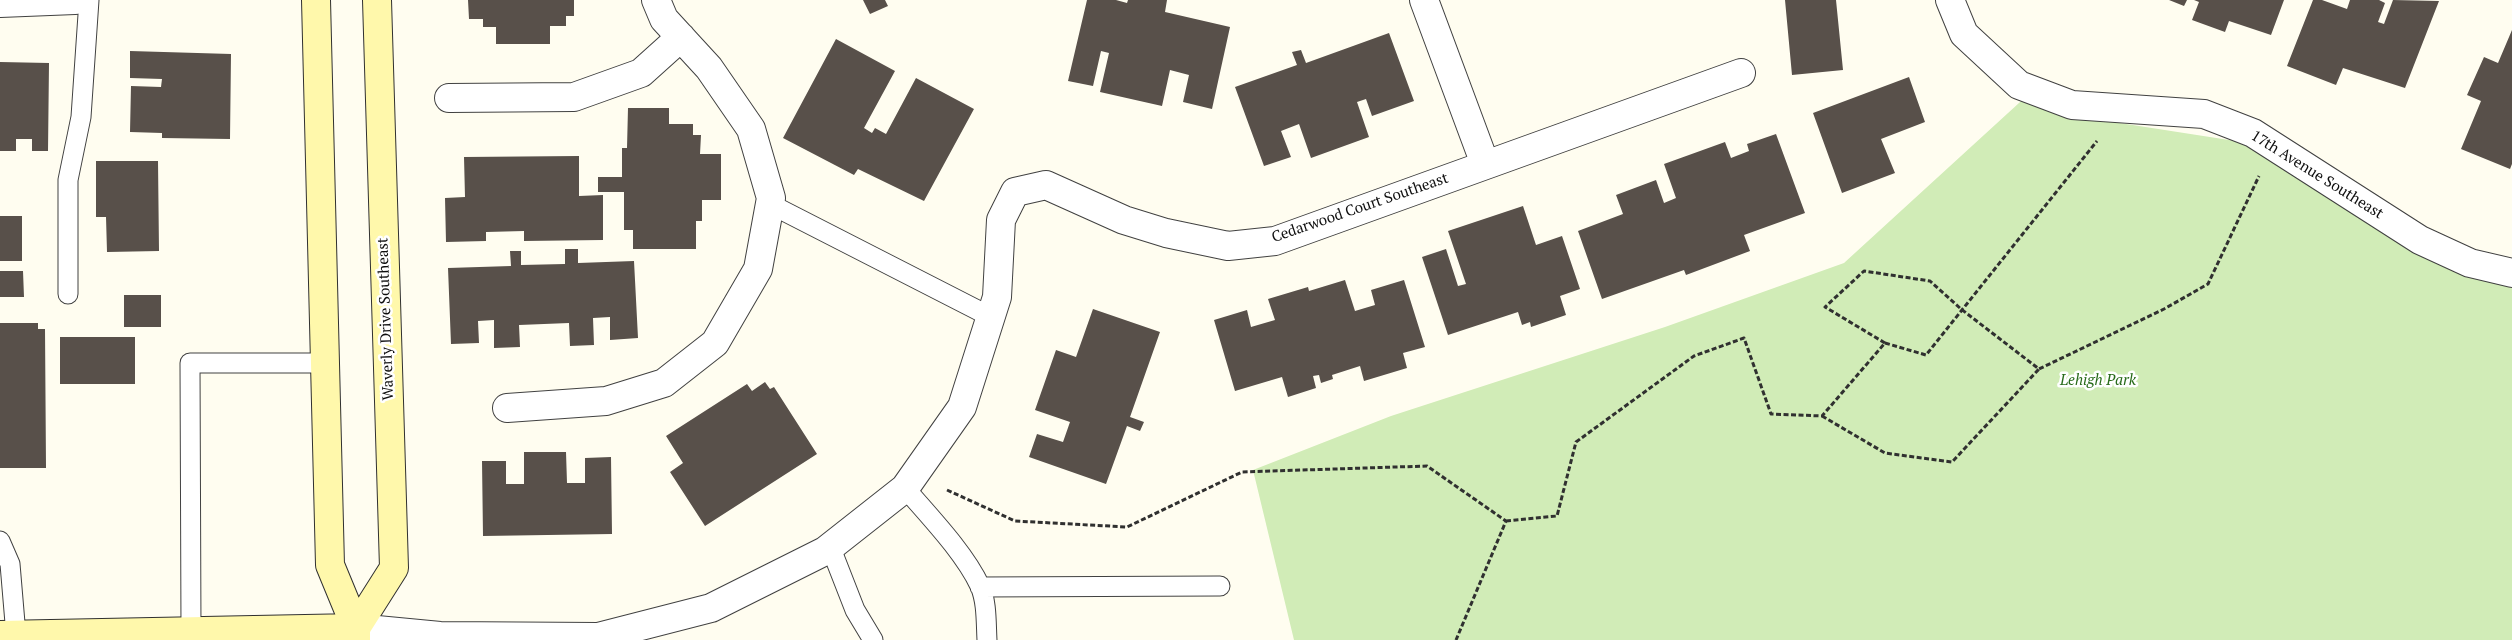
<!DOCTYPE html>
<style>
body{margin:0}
canvas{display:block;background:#fffdf0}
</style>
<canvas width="2512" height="640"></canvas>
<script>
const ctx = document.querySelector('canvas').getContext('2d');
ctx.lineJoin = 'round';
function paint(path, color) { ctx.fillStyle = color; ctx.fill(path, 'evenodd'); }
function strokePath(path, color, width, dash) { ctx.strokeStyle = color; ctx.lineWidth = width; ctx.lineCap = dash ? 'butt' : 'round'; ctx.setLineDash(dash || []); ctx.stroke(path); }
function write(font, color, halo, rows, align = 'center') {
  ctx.font = font + ' "PT Serif",serif'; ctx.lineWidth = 5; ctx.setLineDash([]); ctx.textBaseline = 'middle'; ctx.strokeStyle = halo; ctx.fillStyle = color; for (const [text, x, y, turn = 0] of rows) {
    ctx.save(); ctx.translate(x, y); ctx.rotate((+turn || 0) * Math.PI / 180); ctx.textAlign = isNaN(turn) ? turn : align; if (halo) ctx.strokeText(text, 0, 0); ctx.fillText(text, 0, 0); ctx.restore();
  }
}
paint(new Path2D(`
 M2031,92L2081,117L2242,142L2436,253L2512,264V640H1294L1253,470L1391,416L1665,327L1844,263Z`), '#d1ecb7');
paint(new Path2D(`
 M468,0H574V16H566V26H550V44H496V27H483V19H469Z
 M863,0H885L888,6L870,14Z
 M1087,0H1116L1127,3L1128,0H1167L1165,12L1230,27L1212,109L1183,102L1189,75L1170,70L1162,106L1100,92L1109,53L1101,51L1093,86L1068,81Z
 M1785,0H1836L1843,70L1792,75Z
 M2169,0H2187L2184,6Z
 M2194,0H2284L2271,35L2229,21L2225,32L2192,20L2199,2Z
 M2313,0H2322L2347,9L2350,0H2379L2385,3L2378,22L2384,24L2393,0L2439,1L2405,88L2343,68L2336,85L2287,66Z
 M2512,30V164L2510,169L2461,149L2481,101L2467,95L2484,57L2498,63Z
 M1389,33L1414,101L1372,116L1366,99L1357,102L1369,137L1311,158L1299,124L1281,131L1291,157L1264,166L1235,87L1297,65L1292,52L1301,50L1306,63Z
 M836,39L895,71L864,128L872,133L875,128L886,134L916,78L974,109L924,201L858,169L854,175L783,138Z
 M130,51L231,54L230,139L162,138V133L130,132L131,86L161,87L162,79L130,78Z
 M0,62L49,63L48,151H32V139H16V151H0Z
 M1909,77L1925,122L1881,139L1895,173L1842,193L1813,113Z
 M628,108H669V124H693V135H701L700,154H721V200H702V221H696V249H633V230H624V192H598V177H622V148H627Z
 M1776,134L1805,213L1744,235L1750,251L1686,275L1684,270L1602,299L1578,231L1623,214L1616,195L1656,180L1664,203L1676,198L1664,164L1725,142L1731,158L1749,151L1747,144Z
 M579,156V196L603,195V240L524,241V231L486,232V241L446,242L445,198L465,197L464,157Z
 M96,161H158L159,251L107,252L106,217H96Z
 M1523,206L1536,245L1562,236L1580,289L1560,296L1566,315L1531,327L1530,322L1522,325L1518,312L1448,335L1422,257L1446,249L1458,286L1466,284L1448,231Z
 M0,216H22V261H0Z
 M565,249H578V263L634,261L638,338L610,340V317L593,318L594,345L570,346L569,323L519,325L520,347L494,348V320L478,321L479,343L451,344L448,268L511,266L510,251H521V265L565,264Z
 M0,271H23L24,297H0Z
 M1345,280L1355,311L1375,305L1371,290L1404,280L1425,347L1403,353L1407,368L1364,381L1360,366L1332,375L1333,379L1321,383L1319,375L1313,376L1316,388L1288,397L1282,377L1235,391L1214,320L1247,310L1251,327L1275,320L1268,299L1308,287L1309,291Z
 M124,295H161V327H124Z
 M1093,309L1160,332L1130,417L1144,422L1140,431L1127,426L1106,484L1029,457L1037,434L1063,442L1070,422L1035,410L1056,350L1076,357Z
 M0,323H38V329H45L46,468H0Z
 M60,337H135V384H60Z
 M765,382L770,389L774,387L817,454L705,526L670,472L683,463L666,436L747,384L752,391Z
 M524,452H566L567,483H585V458L611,457L612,534L483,536L482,461H506V484H524Z`), '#58504a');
const lane = new Path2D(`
 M770,204L991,317
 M68,294V180L81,117L89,0
 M905,488C929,516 964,552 980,586C987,602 986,623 987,640
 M0,541L10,564L16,635
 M830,546L855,610L873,640
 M980,587L1220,586
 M191,631L190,363H327`);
const street = new Path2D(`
 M1424,0L1485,164
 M1950,0L1964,34L2019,85L2072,105L2204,114L2253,133L2420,240L2470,263L2512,273
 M0,3L75,0
 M449,98L574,97L641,73L681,37
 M507,408L606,401L664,383L715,343L758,269L771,198L751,129L709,68L664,19L656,0
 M356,628L440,636L598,637L711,608L825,551L905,488L962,407L997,297L1001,220L1015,192L1046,185L1124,220L1166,233L1228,246L1275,241L1741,73`);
const secondary = new Path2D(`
 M316,0L330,565L356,628V640
 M356,628L394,568L377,0
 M0,635L356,628`);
strokePath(lane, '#414141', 21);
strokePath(street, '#414141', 30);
strokePath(secondary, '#303030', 30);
strokePath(new Path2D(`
 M1885,343L1926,355L2097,141
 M1822,416L1885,453L1952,462L2039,369
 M947,490L1015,521L1127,527L1242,472L1427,466L1506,521L1456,640
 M1506,521L1557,516L1576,442L1694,356L1744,338L1771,414L1822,416L1885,343L1825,307L1864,271L1930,281L1961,309L2039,369L2164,309L2208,284L2259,176`), '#303030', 3, [5, 2.5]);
strokePath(lane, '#fff', 19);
strokePath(street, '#fff', 28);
strokePath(secondary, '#fff8ab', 28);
write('15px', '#0e0e0e', '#fff', [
 ["17th Avenue Southeast",2317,175,32],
 ["Cedarwood Court Southeast",1360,208,-19],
 ["Waverly Drive Southeast",386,319,-92]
]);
write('italic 15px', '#286b1a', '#fff', [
 ["Lehigh Park",2098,381]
]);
</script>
